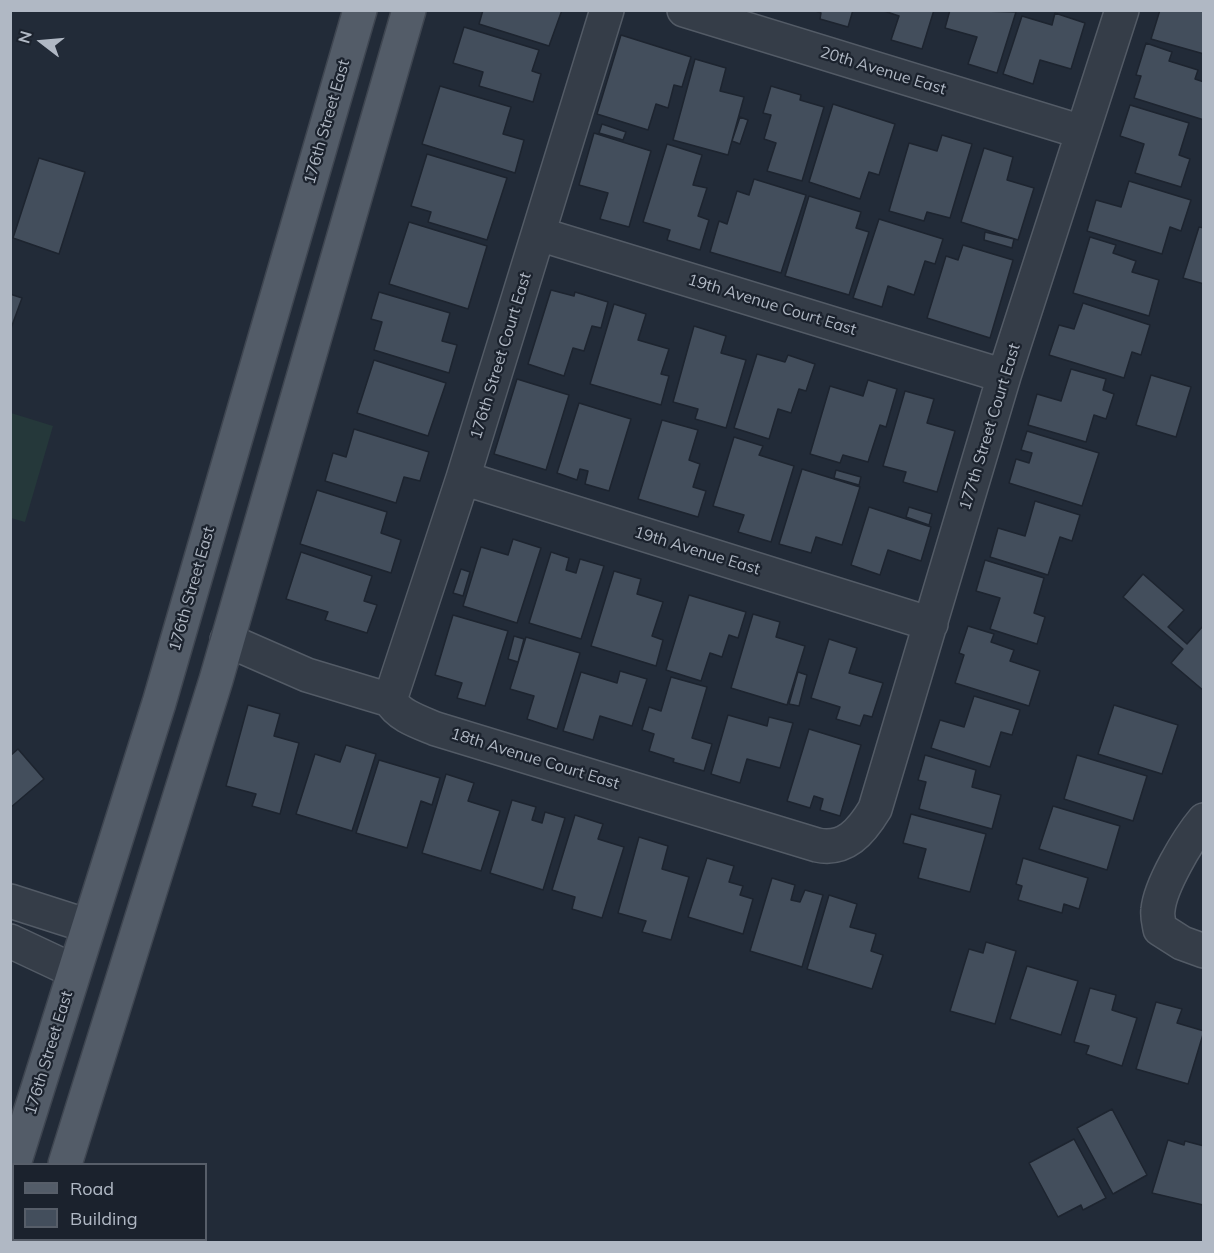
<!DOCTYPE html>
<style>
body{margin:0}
#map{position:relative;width:1214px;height:1253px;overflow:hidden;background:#222b38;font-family:Mulish,sans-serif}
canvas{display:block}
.frame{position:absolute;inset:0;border:12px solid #b0b8c4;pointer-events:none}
.legend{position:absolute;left:12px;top:1163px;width:195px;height:78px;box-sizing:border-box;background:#1b222d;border:2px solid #575e69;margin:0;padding:8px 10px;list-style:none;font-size:18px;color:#b0b8c4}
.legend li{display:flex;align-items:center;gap:12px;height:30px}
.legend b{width:30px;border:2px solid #575e69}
.north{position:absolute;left:12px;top:12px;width:60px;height:60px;-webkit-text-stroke:4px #1b222d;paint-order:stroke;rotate:286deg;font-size:16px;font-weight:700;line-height:24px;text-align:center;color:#b0b8c4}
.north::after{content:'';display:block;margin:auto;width:21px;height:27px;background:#b0b8c4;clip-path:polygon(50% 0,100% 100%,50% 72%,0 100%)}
</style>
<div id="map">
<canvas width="1214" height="1253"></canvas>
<div class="frame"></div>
<ul class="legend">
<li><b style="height:8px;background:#535c68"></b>Road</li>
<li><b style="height:16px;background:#434e5c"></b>Building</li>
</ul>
<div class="north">N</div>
</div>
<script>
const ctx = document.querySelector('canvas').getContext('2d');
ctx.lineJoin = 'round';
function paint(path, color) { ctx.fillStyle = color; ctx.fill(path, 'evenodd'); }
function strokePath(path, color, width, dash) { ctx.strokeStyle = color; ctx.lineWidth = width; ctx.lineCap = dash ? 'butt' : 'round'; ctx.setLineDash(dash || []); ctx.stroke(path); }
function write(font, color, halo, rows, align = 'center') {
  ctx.font = font + ' Mulish,sans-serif'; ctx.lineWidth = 4.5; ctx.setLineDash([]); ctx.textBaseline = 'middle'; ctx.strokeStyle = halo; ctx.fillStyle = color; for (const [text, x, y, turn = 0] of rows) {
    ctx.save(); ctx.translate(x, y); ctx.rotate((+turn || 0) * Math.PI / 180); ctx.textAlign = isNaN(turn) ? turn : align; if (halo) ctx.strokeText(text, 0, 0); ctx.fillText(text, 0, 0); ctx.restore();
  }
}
paint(new Path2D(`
 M11,413L53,426L25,522L11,518Z`), '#25383a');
const building = new Path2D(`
 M483,10H562L549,46L479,24Z
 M813,10H853L848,27L820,19L821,13Z
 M881,10H934L922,49L891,40L899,16Z
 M950,10L1016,12L997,73L968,64L977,37L945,28Z
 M1160,10H1204V54L1151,39Z
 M1055,13L1085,23L1071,69L1040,60L1033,84L1003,74L1022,16L1052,25Z
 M464,27L539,50L532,71L541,74L533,102L479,86L483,72L453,63Z
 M621,35L691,57L682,87L674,85L668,108L656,104L648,130L597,114Z
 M1146,43L1172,52L1169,61L1198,70L1195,79L1204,82V120L1134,98L1141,76L1136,75Z
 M695,59L726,68L720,91L744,97L728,155L673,140Z
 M440,86L511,107L503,134L524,140L515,173L422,144Z
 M771,86L801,95L800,100L824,107L802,181L767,171L776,143L764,139L771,115L763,113Z
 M833,104L895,124L879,175L869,172L860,199L809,182Z
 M1130,105L1189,123L1179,155L1190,159L1181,187L1135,173L1144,144L1120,136Z
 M740,117L748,120L740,144L732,141Z
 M602,124L626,132L623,140L599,133Z
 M594,133L651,151L629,227L600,219L608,193L579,185Z
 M942,135L972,144L950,218L927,212L924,221L889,211L909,143L937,151Z
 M667,144L702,155L693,185L707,188L698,216L709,220L700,250L667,240L670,230L643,222Z
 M984,148L1013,157L1007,180L1034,188L1018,240L961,222Z
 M427,154L507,178L487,240L428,222L431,212L411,206Z
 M39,158L85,172L59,254L13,238Z
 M754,179L806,195L781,273L710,252L719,221L727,224L737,191L749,195Z
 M1129,181L1191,200L1181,231L1170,227L1162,254L1087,231L1096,200L1121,207Z
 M809,196L861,212L856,228L869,232L849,295L785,276Z
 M879,219L943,239L935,264L925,261L914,295L888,286L882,307L853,298Z
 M409,222L487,246L468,309L389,284Z
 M1199,227L1204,228V284L1183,278Z
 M985,232L1014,239L1012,248L984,240Z
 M1090,237L1116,245L1113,253L1136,261L1132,272L1159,280L1149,316L1073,293Z
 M963,245L1013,260L990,338L927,318L946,256L958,260Z
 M551,290L574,296L575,292L608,302L601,328L592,326L584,351L573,348L564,376L528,364Z
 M379,292L450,313L442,341L457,345L449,373L374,350L382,322L371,319Z
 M10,294L22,298L10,331Z
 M1083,303L1150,325L1141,355L1132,352L1124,378L1049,355L1059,325L1074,329Z
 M614,304L646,314L638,340L669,349L661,374L669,376L661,405L590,384Z
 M694,326L726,336L721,353L746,360L726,428L695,419L698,409L673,402Z
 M757,354L785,362L788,355L815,364L806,391L799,389L791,413L778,409L769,439L734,428Z
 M374,360L446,383L428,436L357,413Z
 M1071,369L1106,379L1103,390L1114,394L1106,419L1094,415L1086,442L1028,425L1037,394L1061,401Z
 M1151,375L1191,387L1176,437L1136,425Z
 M517,379L569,395L546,470L494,454Z
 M868,380L897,389L886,427L880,425L868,462L843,455L840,463L810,454L830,386L863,396Z
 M905,391L934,399L927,423L955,431L937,492L903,482L906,472L883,466Z
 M579,403L631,419L609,491L585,484L588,471L580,469L577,480L557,473Z
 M662,420L698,430L689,460L700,464L693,487L706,491L698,517L638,499Z
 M354,429L429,452L420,481L404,477L396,503L325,481L333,453L346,457Z
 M1027,431L1099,453L1082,506L1009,483L1016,459L1029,463L1032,453L1021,450Z
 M734,437L763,446L759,455L794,466L771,542L738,532L744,515L713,506Z
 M802,469L860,487L842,545L816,537L811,553L779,544Z
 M836,470L861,477L859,485L834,478Z
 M317,490L387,512L381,533L401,540L391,573L300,544Z
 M1035,501L1080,515L1072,541L1060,537L1048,575L990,557L998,528L1025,536Z
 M869,507L931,527L921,561L888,550L880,575L851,565Z
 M909,507L932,514L929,525L906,517Z
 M513,539L541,548L517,623L463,606L481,547L508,555Z
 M301,552L372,576L364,601L377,605L367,633L325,620L328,612L286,599Z
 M551,552L569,558L566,570L576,573L580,559L604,566L581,639L529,623Z
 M985,560L1044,578L1034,613L1045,617L1037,644L990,629L1000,598L976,591Z
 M461,569L470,572L463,596L453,593Z
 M614,571L641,579L637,594L663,602L652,636L663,640L656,666L591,646Z
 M1143,574L1184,610L1168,627L1187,644L1204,625V691L1171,663L1183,649L1123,597Z
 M689,595L746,612L738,638L729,635L722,657L710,653L701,681L666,670Z
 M753,614L780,622L776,637L805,646L787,705L731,688Z
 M453,615L508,631L485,706L457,698L462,683L435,675Z
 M968,626L994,634L991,642L1014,650L1010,661L1040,671L1029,706L955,683L964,655L959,653Z
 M514,636L524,639L518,662L508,659Z
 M526,637L580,653L557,729L527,719L534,696L510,689Z
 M829,639L857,648L849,673L883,683L872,717L864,715L860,726L836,719L840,707L811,698Z
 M620,671L647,679L632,726L600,716L593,740L563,731L581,672L617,683Z
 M798,672L807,675L799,706L789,704Z
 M671,677L707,687L692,738L712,744L704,771L673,762L674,759L649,751L654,734L642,730L649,707L661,711Z
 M974,696L1020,710L1012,735L1001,732L990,767L931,748L940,720L964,727Z
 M248,705L280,714L274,736L299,743L280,814L252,806L256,794L226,786Z
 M1114,705L1178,725L1162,774L1098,754Z
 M728,715L767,726L769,717L793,723L780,768L747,759L740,783L711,774Z
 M809,729L861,745L840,816L820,810L823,799L814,796L810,808L787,801Z
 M346,745L376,754L352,831L296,814L315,754L340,762Z
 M18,749L44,779L10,808V756Z
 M925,755L976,770L972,787L1001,795L992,829L919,809L926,782L918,780Z
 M1077,755L1147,776L1133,821L1064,799Z
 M379,760L440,778L432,805L421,801L407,848L356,833Z
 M446,774L474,783L468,801L500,811L481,871L422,853Z
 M512,800L536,807L532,820L542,823L545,812L565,818L543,890L490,873Z
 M1053,806L1120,826L1107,870L1039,849Z
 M911,814L986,834L970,892L918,878L926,849L903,843Z
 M575,815L603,824L598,839L624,847L602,918L572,909L575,897L552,890Z
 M639,837L668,846L662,869L689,877L671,940L642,932L646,921L618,913Z
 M707,858L734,866L729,882L743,886L740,895L753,899L743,934L688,917Z
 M1023,858L1088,878L1079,909L1064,904L1062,913L1018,900L1022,886L1016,884Z
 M772,878L795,885L791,900L800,902L805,890L823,895L802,967L750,951Z
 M829,895L857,904L850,927L876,934L871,951L883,955L872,989L807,969Z
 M986,942L1016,951L995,1024L950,1011L969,949L983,953Z
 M1027,966L1078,981L1061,1035L1010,1019Z
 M1090,988L1116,995L1112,1010L1137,1018L1122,1066L1086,1054L1089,1046L1074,1042Z
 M1156,1002L1182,1009L1177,1023L1204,1031L1188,1084L1136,1069Z
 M1112,1109L1147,1175L1113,1194L1077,1128Z
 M1074,1139L1106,1198L1083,1210L1081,1205L1058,1217L1029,1163Z
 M1168,1140L1184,1145L1185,1141L1204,1146L1203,1205L1152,1193Z`);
paint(building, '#434e5c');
strokePath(building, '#1d242f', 1.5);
const minor = new Path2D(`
 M684,10L1082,132
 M539,234L1004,376
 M463,478L931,624
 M227,640L307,675L390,700C399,716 419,722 436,729L817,845C845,851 861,832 875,809L1004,376L1122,10
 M390,700L463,478L607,10
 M1204,820C1188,839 1160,886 1158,910C1157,916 1159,923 1160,929L1182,943L1204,951
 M10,901L88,926
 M10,941L74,971`);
const major = new Path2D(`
 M14,1164L159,703L360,10
 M65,1164L216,680L409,10
 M41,1242L42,1240`);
strokePath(minor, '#535b66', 36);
strokePath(major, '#3f4651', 36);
strokePath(minor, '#353d48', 33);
strokePath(major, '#535c68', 33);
write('16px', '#b0b8c4', '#1b222d', [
 ["20th Avenue East",883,71,17],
 ["176th Street East",327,122,-74],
 ["19th Avenue Court East",772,305,17],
 ["176th Street Court East",501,356,-73],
 ["177th Street Court East",990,427,-73],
 ["19th Avenue East",697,551,17],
 ["176th Street East",192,589,-74],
 ["18th Avenue Court East",535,759,17],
 ["176th Street East",49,1053,-73]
]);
</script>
